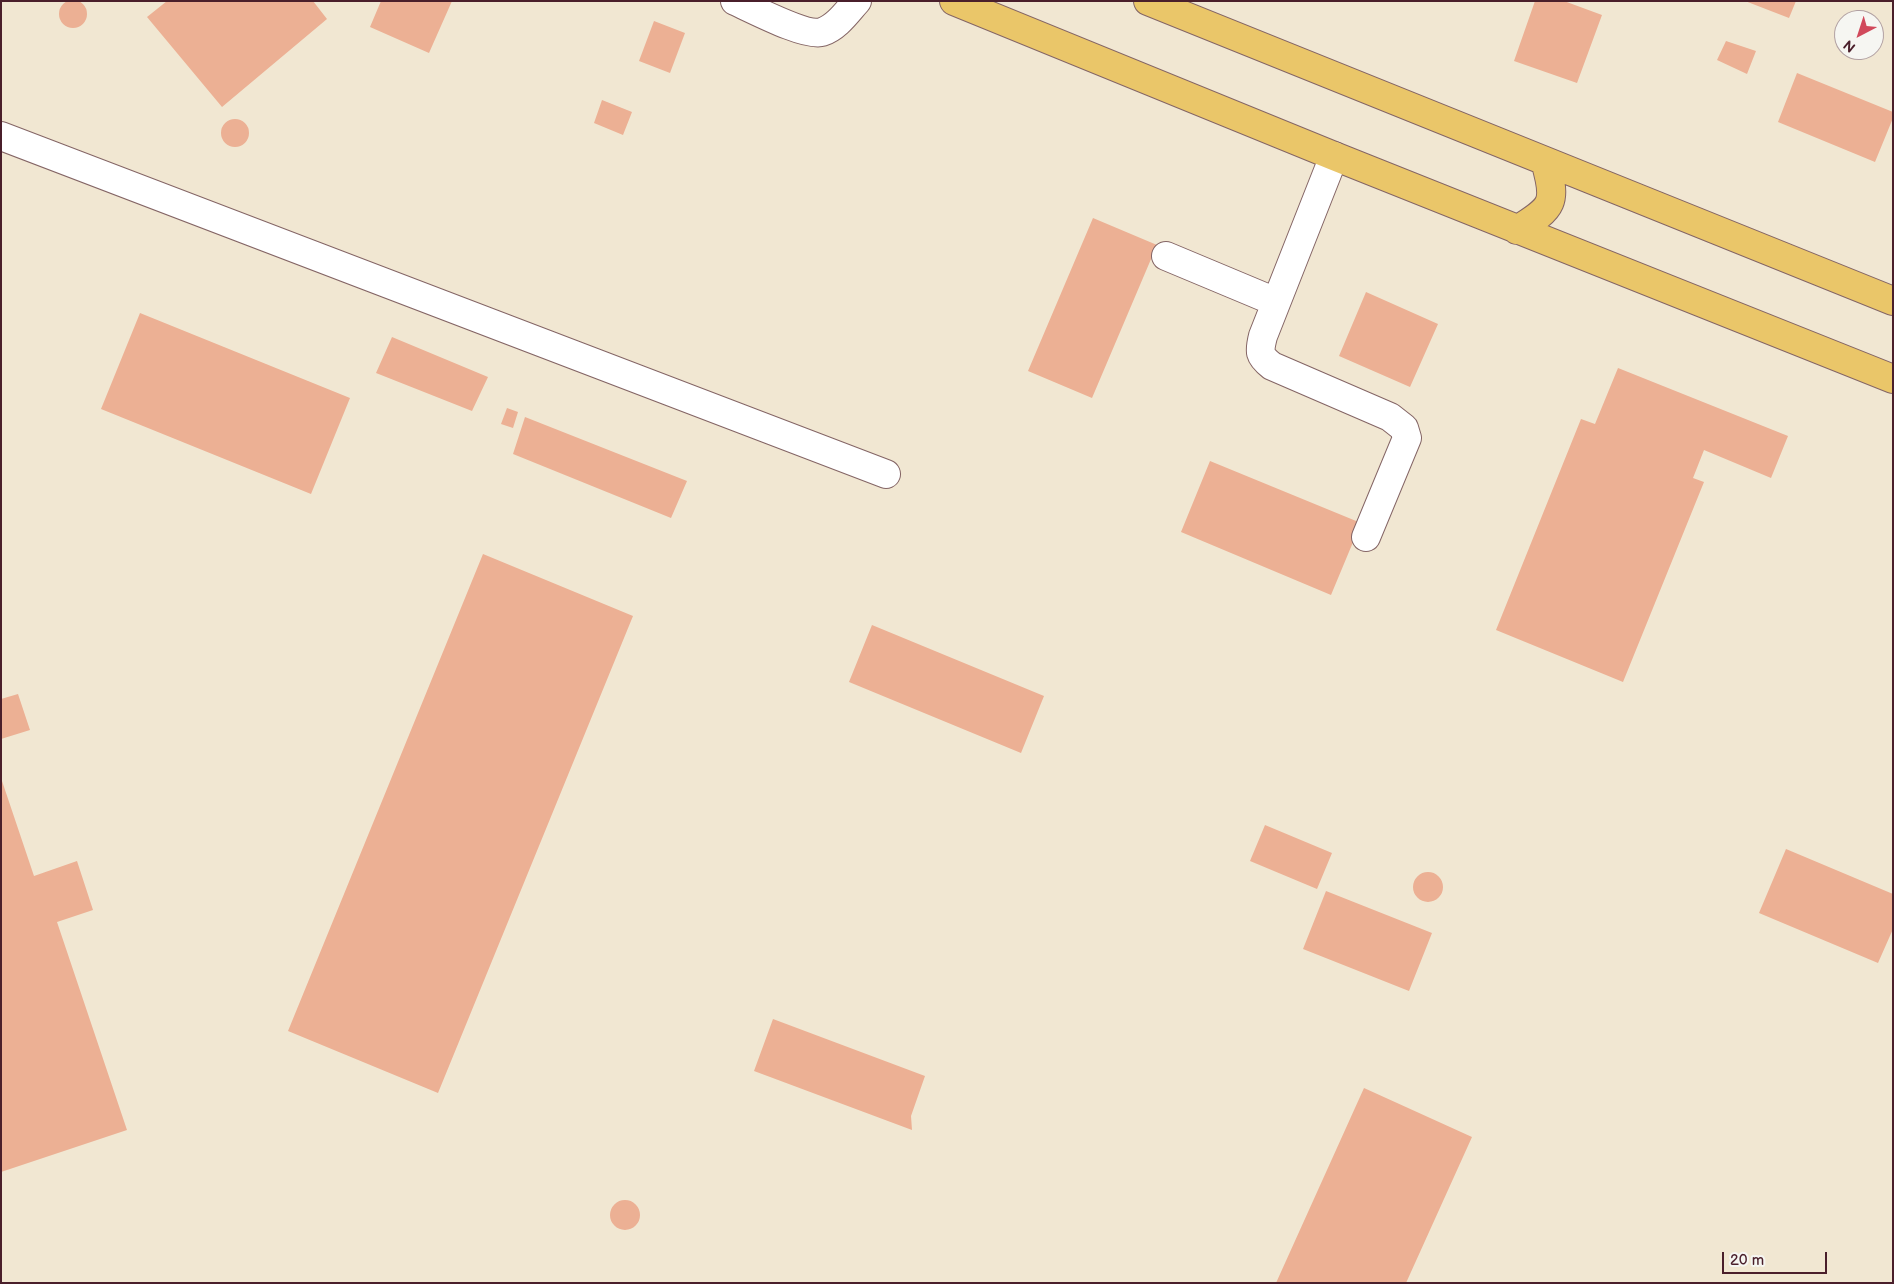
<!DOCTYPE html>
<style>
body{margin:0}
#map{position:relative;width:1894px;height:1284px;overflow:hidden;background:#f1e7d2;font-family:"Balsamiq Sans",sans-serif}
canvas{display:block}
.frame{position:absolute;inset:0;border:2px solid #4a1f2b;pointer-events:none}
.north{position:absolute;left:1834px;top:10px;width:50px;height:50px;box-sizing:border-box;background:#f6f6f2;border:1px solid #b1a0a2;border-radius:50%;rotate:220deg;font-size:14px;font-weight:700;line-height:20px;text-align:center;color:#4a1f2b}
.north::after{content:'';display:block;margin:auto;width:18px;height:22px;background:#d1495b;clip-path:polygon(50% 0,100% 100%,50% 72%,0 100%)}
.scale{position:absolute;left:1722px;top:1252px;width:105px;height:22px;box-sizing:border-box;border:2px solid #4a1f2b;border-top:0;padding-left:6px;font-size:15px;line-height:18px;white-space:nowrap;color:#4a1f2b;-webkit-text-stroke:4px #f6f6f2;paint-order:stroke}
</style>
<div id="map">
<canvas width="1894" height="1284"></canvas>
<div class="frame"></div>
<div class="north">N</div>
<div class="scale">20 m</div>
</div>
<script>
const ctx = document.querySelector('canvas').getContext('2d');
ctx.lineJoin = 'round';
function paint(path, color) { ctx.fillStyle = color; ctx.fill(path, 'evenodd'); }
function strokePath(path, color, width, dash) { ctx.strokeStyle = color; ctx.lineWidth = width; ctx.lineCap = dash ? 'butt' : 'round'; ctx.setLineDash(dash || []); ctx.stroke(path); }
paint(new Path2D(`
 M59 14a14 14 0 1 1 28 0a14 14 0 1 1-28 0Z
 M167,1H313L327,19L222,107L147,17Z
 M381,1H452L429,53L370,27Z
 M1535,1H1564L1602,15L1577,83L1514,61Z
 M1745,1H1796L1789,18Z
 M654,21L685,33L670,73L639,61Z
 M1726,41L1756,51L1747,74L1717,60Z
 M1797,73L1893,112V118L1875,162L1778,122Z
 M602,100L632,112L623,135L594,123Z
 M221 133a14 14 0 1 1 28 0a14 14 0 1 1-28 0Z
 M1093,218L1157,245L1092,398L1028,371Z
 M1366,292L1438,324L1410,387L1339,356Z
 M140,313L350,398L311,494L101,409Z
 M392,337L488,377L472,411L376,373Z
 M1618,368L1788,436L1771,478L1704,450L1693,478L1704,482L1623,682L1496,630L1581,419L1595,424Z
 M507,408L518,412L513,428L501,424Z
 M525,417L687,481L671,518L513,454Z
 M1210,461L1361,523L1331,595L1181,532Z
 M483,554L633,616L438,1093L288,1031Z
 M872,625L1044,696L1021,753L849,682Z
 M18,694L30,730L1,739V699Z
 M1,778L34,876L77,861L93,910L57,922L127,1130L1,1172Z
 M1265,825L1332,853L1317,889L1250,861Z
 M1786,849L1893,894V929L1878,963L1759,913Z
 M1413 887a15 15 0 1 1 30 0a15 15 0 1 1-30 0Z
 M1326,891L1432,933L1409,991L1303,949Z
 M773,1019L925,1076L911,1116L912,1130L754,1071Z
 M1364,1088L1472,1137L1406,1283H1276Z
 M610 1215a15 15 0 1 1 30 0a15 15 0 1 1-30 0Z`), '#ecb094');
const minor = new Path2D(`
 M735,1C753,9 806,37 822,32C837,27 847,12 857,1
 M1,136L886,474
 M1334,156L1263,336C1259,352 1259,356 1272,366L1390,417L1404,428L1407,438L1366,537
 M1166,256L1276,302`);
const major = new Path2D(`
 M954,1L1334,156L1893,379
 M1148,1L1893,301
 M1517,230C1554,207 1557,203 1545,161`);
strokePath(minor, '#846565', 30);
strokePath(major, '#846565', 30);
strokePath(minor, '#fff', 28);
strokePath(major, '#eac669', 28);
</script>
